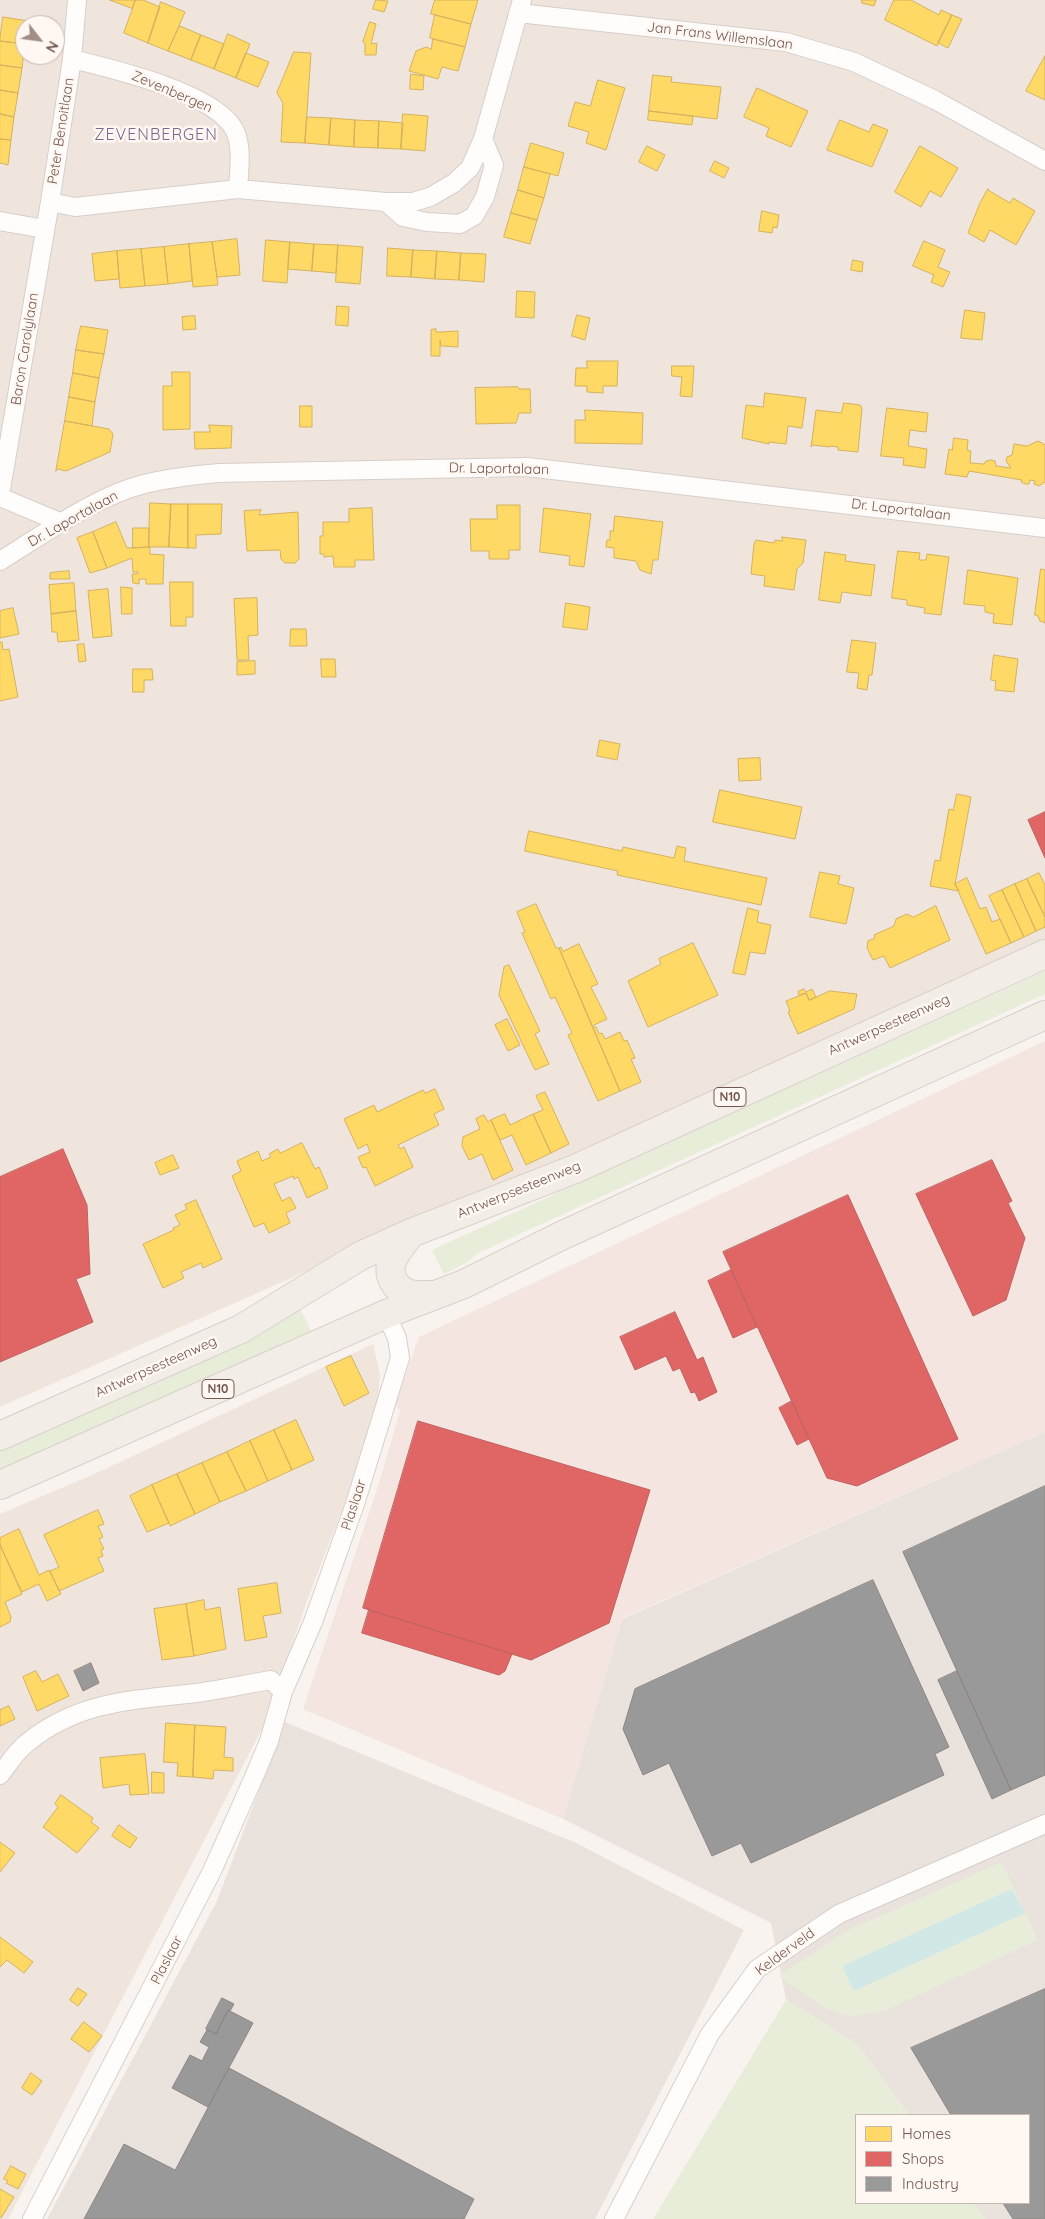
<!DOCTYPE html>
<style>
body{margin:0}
#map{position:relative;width:1045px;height:2219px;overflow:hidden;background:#f8f3ee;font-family:Quicksand,sans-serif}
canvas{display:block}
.legend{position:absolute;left:855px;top:2114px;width:175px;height:90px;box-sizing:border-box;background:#fef7f2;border:1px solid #c7b7b1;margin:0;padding:6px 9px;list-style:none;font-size:15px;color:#745850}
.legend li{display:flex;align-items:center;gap:10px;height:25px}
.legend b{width:25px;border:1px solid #c7b7b1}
.north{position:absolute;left:15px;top:15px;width:50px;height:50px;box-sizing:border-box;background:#fef7f2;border:1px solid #c7b7b1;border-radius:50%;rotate:120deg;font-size:14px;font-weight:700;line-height:20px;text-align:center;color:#745850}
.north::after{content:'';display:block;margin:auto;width:18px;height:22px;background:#a28e87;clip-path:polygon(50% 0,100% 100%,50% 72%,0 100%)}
</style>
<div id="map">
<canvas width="1045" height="2219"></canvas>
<ul class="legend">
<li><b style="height:14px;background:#ffd966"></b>Homes</li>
<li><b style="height:14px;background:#e06666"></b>Shops</li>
<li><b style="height:14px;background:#999"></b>Industry</li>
</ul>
<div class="north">N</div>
</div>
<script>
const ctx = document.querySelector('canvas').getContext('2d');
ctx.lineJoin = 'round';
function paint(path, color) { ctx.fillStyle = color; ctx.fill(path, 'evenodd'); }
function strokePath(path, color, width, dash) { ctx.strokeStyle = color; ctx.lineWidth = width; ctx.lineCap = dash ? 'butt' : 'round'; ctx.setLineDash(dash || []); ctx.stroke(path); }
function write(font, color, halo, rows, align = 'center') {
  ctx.font = font + ' Quicksand,sans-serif'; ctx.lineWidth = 5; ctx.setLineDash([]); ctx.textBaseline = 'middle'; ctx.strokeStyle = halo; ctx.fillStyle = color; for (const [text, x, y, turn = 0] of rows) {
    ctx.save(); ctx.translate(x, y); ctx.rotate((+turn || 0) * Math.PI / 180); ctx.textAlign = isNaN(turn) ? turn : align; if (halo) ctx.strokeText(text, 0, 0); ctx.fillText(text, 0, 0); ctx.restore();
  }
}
paint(new Path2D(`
 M0,0H1045V939L903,1007L0,1407ZM25,25H55V55H25Z
 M373,1344L380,1375L378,1399L344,1505L308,1598L266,1721L8,2219H0V1514L92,1475Z`), '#f0e5dd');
paint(new Path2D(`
 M1045,1041V1432L622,1618L563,1819L303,1709L379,1483L400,1411L395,1404L419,1337Z`), '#f4e5e0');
paint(new Path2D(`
 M1045,1432V2219H985L973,2203H1029V2115H909L857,2044L786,2000L771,1923L563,1819L622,1619Z
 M285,1722L576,1843L744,1930L595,2219H47L217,1901Z`), '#eae2dd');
paint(new Path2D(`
 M1045,971V994L478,1253L466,1263L444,1274L432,1250Z
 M300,1308L311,1331L0,1472V1450L261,1335Z
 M1002,1862L1038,1940L886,2010L850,2016L826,2009L779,1976L849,1930Z
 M786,2000L857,2044L909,2115H856V2203H973L985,2219H653Z`), '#e8edda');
paint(new Path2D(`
 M1012,1889L1025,1913L854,1991L842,1966Z`), '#d2e8e6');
const homes = new Path2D(`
 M110,0H135L132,8Z
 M136,0H143L160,7L148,43L124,33Z
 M376,0L388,1L384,12L373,9Z
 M435,0H478L471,24L431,14Z
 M862,0H876L874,6L862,3Z
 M894,0H911L939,15L941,10L952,15L937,46L885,20Z
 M161,2L185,12L168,51L148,43Z
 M435,15L471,24L465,47L430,38Z
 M952,15L962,19L948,48L938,43Z
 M3,17L29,21L28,25H25V44L0,41Z
 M370,22L376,24L371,44L377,43L376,55H365V43L363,42Z
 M180,26L201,35L191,60L168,51Z
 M228,34L250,44L236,78L214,69Z
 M201,35L224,44L214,69L191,60Z
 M433,39L465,47L458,71L442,67L438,79L409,71L416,51L426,47L431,49Z
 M0,41L25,44L22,68L0,65Z
 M294,52L311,53L305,143L281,142L283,103L277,93Z
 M246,53L269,62L258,87L236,78Z
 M1045,56V100L1026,91Z
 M0,65L22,68L18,93L0,90Z
 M411,74L424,76L423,90L410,89Z
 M653,75L672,77L671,82L721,87L717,119L649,111Z
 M598,80L625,88L606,150L586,143L589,132L568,126L575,102L590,106Z
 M757,88L808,111L791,147L766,136L769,128L744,117Z
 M0,90L18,93L14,117L0,114Z
 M649,111L693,116L692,125L648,120Z
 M0,114L14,117L11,140L0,139Z
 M403,114L428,116L425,151L401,149Z
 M307,117L331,118L329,145L305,143Z
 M331,118L355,120L354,147L329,145Z
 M355,120L379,121L378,148L354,147Z
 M840,120L869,132L873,124L888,130L872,167L827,150Z
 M379,121L403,123L401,149L378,148Z
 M0,139L11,140L8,165L0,163Z
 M531,143L564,153L558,176L524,167Z
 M647,146L665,155L657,171L639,162Z
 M920,146L958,168L941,197L930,191L921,207L895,192Z
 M715,161L729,168L724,178L710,171Z
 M524,167L550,174L544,198L518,190Z
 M988,189V190L1010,203L1013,198L1035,211L1016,245L990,230L984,242L968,233L980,203Z
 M518,190L544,198L537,220L511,213Z
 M762,211L779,215L777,228L773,227L772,233L759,231Z
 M511,213L537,220L530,244L504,237Z
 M237,239L240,275L217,277L212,242Z
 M266,240L290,242L287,283L263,281Z
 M924,241L945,250L938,267L950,272L943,287L931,282L934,275L913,266Z
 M212,242L218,285L193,287L189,244Z
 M290,242L314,244L312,271L288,269Z
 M189,244L192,281L168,284L164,247Z
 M314,244L338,245L336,273L312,271Z
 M338,245L363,247L360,284L336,282Z
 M164,247L168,284L145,286L141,249Z
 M388,248L413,250L411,277L387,276Z
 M141,249L145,286L120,288L117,251Z
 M413,250L437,251L435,279L411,277Z
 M117,251L119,279L95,281L92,254Z
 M437,251L461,253L459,280L435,279Z
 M461,253L486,254L484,282L459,280Z
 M853,260L863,262L862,272L851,270Z
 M517,291L535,292L534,318L516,317Z
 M337,306L349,307L348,326L336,325Z
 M965,310L985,313L982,340L961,338Z
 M577,315L590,318L585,340L572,336Z
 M195,316L196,329L183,330L182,317Z
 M81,326L108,330L104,354L76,350Z
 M436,329V332H441L458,331V347L441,346L440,340V356H431V330Z
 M76,350L104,354L99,378L73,373Z
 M587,361H618L617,386H603V393L587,392V386H575L576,368H587Z
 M672,366H694L692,397L680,396L682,377L672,376Z
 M172,372H190V429L163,430V386H172Z
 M73,373L99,378L95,402L69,397Z
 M518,387L519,389H530L531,413H519L516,423L476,424L475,388Z
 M765,393L806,398L802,428L788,426L786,444L769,442V444L742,438L746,405L763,407Z
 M69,397L95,402L92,426L65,421Z
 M844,403L860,405L862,408L858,452L838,450V447L830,446V447L812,445L811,447L816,410L841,413Z
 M300,406H312V427H300Z
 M887,408L928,413L926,432L910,430L908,446L927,449L925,468L903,465L904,458L881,456Z
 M585,410L643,413L642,444L575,443V420H585Z
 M65,421L109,429L113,434L110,452L66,471L58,469L56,471Z
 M209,425L232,426L231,448L195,449L194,432H210Z
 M954,438L968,440L967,450L971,451L970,463L984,464L986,461L991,460L995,461L996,466L1011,468L1006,461L1007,457L1012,455L1014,444L1027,446L1038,441L1042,443L1045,445V482L1039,486L1034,484L1035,481L1030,480L1029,484H1025L1021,482L1022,480L969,471L967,477L945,474L949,449L952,450Z
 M150,503L171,504L169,547H149Z
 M171,504H188V548L169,547Z
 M188,504H222L221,534L196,535V548H188Z
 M497,505H520V550H509V559H489V551H471L470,519H497Z
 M372,508L374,560H355V567H334L333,556L324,557V554H320V536H323V522H349V509Z
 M544,508L591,514L584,567L569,565L570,556L540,552Z
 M261,510L259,515L298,512L299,559L295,563H285L281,559L280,550L247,551L244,511Z
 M615,516L663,522L658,560H653L651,574L640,570L636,561L614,558V548L606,547L607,540H610V531H613Z
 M116,522L127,548L150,547V554L164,555L163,584H146V579H139V584L133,583L132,574H138V572H133L132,558L107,568L93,532Z
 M133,528H149V547L133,548Z
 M93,532L107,568L90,573L77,538Z
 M782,537L806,540L803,563L797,569L794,590L764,586L765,576L751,574L754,544L756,540L774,543L775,540L782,541Z
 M898,551L920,553L919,560H926L927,554L949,557L941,615L924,613L925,608L907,605V600L892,598Z
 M825,552L846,555L845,561L875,565L871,596L842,592L840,603L819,600Z
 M1041,569L1045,570V623L1040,621L1038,616L1035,615Z
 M968,570L1018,578L1012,625L993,623L994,614L985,612V606L964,604Z
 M69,571L70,579H50V573Z
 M170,582H193V617H186V626H171Z
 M74,583L76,611L51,614L49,585Z
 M121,587L132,588V614H122Z
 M108,589L112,636L93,638L88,591Z
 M257,598L258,635L248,636L249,660H237L234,599Z
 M566,603L590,607L587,630L563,627Z
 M13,608L19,634L0,638V611Z
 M76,611L79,640L58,642L57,632H52L51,614Z
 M291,629H306L307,646H290Z
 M852,640L876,643L872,675H869L867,690L857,688L859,673L847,672Z
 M0,642H2L3,650L9,649L18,697L0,701Z
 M84,644L86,661L79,662L77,645Z
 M994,655L1018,659L1014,692L995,690L996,681L991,680Z
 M321,659H335L336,677H322Z
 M255,661V674L237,675V662Z
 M133,669H152L153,680H144V692H133Z
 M600,740L620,744L617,760L597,756Z
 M760,758L761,780L739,781L738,759Z
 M720,790L802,807L795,839L713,822Z
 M957,794L971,797L955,884L959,891L930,886L935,860L940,861L949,809L953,810Z
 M529,831L622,851L623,847L674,858L677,846L686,848L684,861L767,878L761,905L617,875L618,871L525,851Z
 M820,872L840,876L838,884L854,888L846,924L810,917Z
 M1039,873L1045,885V917L1027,879Z
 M967,878L980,909L986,907L992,922L1000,919L1011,943L986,954L955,884Z
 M1027,879L1045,917V927L1036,931L1015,884Z
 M1015,884L1036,931L1024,937L1002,890Z
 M1002,890L1024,937L1011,943L989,896Z
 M536,904L556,948H559L620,1091L598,1101L568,1035L572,1033L555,997L551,999L522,933L525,932L517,912Z
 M936,906L950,940L890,968L884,956L873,960L867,948L868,941L875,938L874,935L894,926L896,919L907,914L913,917Z
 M748,908L759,911L757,922L771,925L765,954L750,952L745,975L733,973Z
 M693,943L718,995L648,1027L628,981L661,964L659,959Z
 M579,944L598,984L591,987L607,1019L592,1026L559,948L561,947L563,951Z
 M509,965L540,1031L535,1034L549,1064L535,1070L499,995L504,967Z
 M804,989L806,992L812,989L816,997L809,1000L806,993L799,995L798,992Z
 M830,991L857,994L854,1009L798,1034L788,1012L790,1011L786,1001L806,993L809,1000Z
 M507,1019L520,1045L508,1051L495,1025Z
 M596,1027L599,1034L602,1033L605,1039L620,1032L624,1041L627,1040L635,1058L631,1059L641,1082L620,1091L593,1028Z
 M435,1089L444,1109L434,1114L439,1125L398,1145L400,1149L404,1147L413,1167L375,1186L366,1167L363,1168L358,1157L370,1152L367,1144L358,1149L344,1119L374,1105L377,1112L423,1090L425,1093Z
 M545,1092L569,1144L551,1153L533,1114L543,1110L536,1096Z
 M505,1114L510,1125L533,1114L551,1153L526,1165L512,1135L500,1140L491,1120Z
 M484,1115L488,1122L491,1120L513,1170L493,1180L482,1154L469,1160L462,1146L463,1137L480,1129L476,1119Z
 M302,1143L315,1169L319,1167L328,1188L307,1198L298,1177L294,1179L293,1176L274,1184L282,1201L290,1197L296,1208L286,1213L290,1223L269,1233L264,1223L254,1227L232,1176L241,1171L237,1161L258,1151L262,1161L271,1157L269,1154L278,1149L280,1153Z
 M173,1155L179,1168L160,1175L155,1163Z
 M196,1200L222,1259L203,1268L201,1263L181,1272L184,1278L163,1288L143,1244L174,1230L173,1228L180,1225L175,1215L187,1209L185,1205Z
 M351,1356L369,1393L344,1406L326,1367Z
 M296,1420L314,1460L292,1470L274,1430Z
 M274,1430L292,1470L268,1481L250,1441Z
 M250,1441L268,1481L246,1491L227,1452Z
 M227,1452L246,1491L220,1502L202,1463Z
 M202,1463L220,1502L195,1514L177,1474Z
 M177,1474L195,1514L170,1526L152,1485Z
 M152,1485L169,1523L147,1532L130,1496Z
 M98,1510L104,1524L98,1526L103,1537L99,1539L104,1549L101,1550L103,1556L98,1558L104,1571L59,1591L50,1571L59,1567L44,1535Z
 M19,1529L39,1575L49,1570L61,1594L47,1601L39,1584L22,1592L0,1545V1538Z
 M0,1545L22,1594L5,1602L11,1617L10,1622L0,1627Z
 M277,1583L281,1613L263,1616L267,1637L245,1641L238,1589Z
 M204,1600L205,1610L220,1607L226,1649L194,1656L186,1604Z
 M186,1604L194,1656L162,1660L154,1609Z
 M36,1671L42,1682L58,1674L69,1696L37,1711L23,1677Z
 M9,1706L15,1719L0,1726V1710Z
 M166,1723L195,1725L193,1777L177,1776L178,1763L164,1762Z
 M195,1725L226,1727L224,1757L233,1758V1771L214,1770L213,1779L193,1777Z
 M145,1754L149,1794L130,1795L129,1784L103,1788L100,1758Z
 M152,1772L164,1773V1793H152Z
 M61,1795L93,1818L91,1822L99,1828L77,1853L43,1827L58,1807L55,1804Z
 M119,1825L137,1838L130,1848L112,1836Z
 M0,1842L15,1853L0,1872Z
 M0,1937L33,1962L24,1973L7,1960L0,1967Z
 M78,1988L87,1994L78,2006L70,2000Z
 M84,2022L102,2036L89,2052L71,2039Z
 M31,2073L42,2081L32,2095L22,2088Z
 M11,2166L26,2174L18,2189L6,2183L8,2181L4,2179Z
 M0,2189L14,2197L1,2218L0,2217Z`);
paint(homes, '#ffd966');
strokePath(homes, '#d5b25f', 1);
const shops = new Path2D(`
 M1045,812V858L1028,820Z
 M63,1149L87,1205L90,1274L76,1279L93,1322L0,1362V1177Z
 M992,1160L1012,1201L1008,1203L1025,1238L1006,1300L973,1316L916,1194Z
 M848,1195L958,1439L857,1486L827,1478L723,1252Z
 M731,1270L757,1327L733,1338L708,1281Z
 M675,1312L697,1360L703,1357L717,1392L699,1401L695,1392L691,1393L680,1368L673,1371L666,1356L635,1370L620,1337Z
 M792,1401L809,1439L797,1445L779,1408Z
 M418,1421L650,1490L609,1623L531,1660L363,1608Z
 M369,1610L512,1654L505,1671L499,1675L362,1633Z`);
paint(shops, '#e06666');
strokePath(shops, '#c0625f', 1);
const industry = new Path2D(`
 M1045,1486V1775L1011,1790L903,1552Z
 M873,1580L949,1747L935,1754L944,1775L751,1863L741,1843L712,1856L669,1763L643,1775L623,1729L635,1689Z
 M91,1663L99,1683L83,1691L74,1671Z
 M957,1671L1011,1790L992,1799L938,1680Z
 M1045,1989V2219H1013L1003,2203H1029V2115H951L911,2048Z
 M222,1998L234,2004L230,2011L228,2010L216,2034L206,2029Z
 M228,2010L253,2023L208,2107L172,2088L190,2055L202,2061L209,2047L200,2042L207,2030L216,2034Z
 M229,2068L474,2199L464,2219H84L124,2144L175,2170Z`);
paint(industry, '#999');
strokePath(industry, '#8e8683', 1);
const minor = new Path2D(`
 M518,13L786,42L854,62L935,100L1045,161
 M72,59C112,69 213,92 234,129C243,146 239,170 238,189
 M50,202L75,207L238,189L386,202H413L430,197L454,183L470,168L483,139L522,0
 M386,202L403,217L427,222L460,224L474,216L485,197L494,165L483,139
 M0,221L45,229
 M0,495L50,202L72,59L77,0
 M0,497L62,523
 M0,561C44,534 94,497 144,484C169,478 194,475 219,473L527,467L1045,528
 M0,1775C8,1765 16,1751 27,1743C78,1701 133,1700 196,1693C221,1690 246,1684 271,1680L283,1692
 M32,2219L212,1871L254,1777L269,1741L283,1692L313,1622L355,1504L400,1358L397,1338L386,1314
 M614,2219L710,2034L757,1969L839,1914L1045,1824`);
const primary = new Path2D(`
 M411,1233C405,1241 397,1250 393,1259C386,1274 395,1290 410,1294C417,1296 427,1295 434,1295
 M0,1436L241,1329L360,1256L411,1233L575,1169L1045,954
 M0,1485L386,1314L464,1284L563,1235L1045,1015`);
strokePath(minor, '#d6ceca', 20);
strokePath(primary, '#d9d0cc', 30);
strokePath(minor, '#fefdfc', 18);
strokePath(primary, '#f2ede7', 28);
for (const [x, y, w] of [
 [730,1097,32],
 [218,1389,32]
]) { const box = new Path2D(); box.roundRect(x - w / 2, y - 9.5, w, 19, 4); ctx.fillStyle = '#fef7f2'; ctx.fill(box); strokePath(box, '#745850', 1); }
write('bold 12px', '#745850', null, [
 ["N10",730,1097],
 ["N10",218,1389]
]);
write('14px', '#745850', '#fef7f2', [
 ["Jan Frans Willemslaan",720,36,7],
 ["Zevenbergen",172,92,23],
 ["Peter Benoitlaan",61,131,-81],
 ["Baron Carolylaan",25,349,-81],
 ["Dr. Laportalaan",499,469,1],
 ["Dr. Laportalaan",901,510,7],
 ["Dr. Laportalaan",73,519,-29],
 ["Antwerpsesteenweg",889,1025,-24],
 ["Antwerpsesteenweg",519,1190,-22],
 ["Antwerpsesteenweg",156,1367,-24],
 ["Plaslaar",354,1505,-72],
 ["Kelderveld",785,1952,-36],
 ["Plaslaar",167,1960,-63]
]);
ctx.letterSpacing = '1px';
write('16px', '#7d688f', '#fef7f2', [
 ["ZEVENBERGEN",156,135]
]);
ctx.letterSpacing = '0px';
</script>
